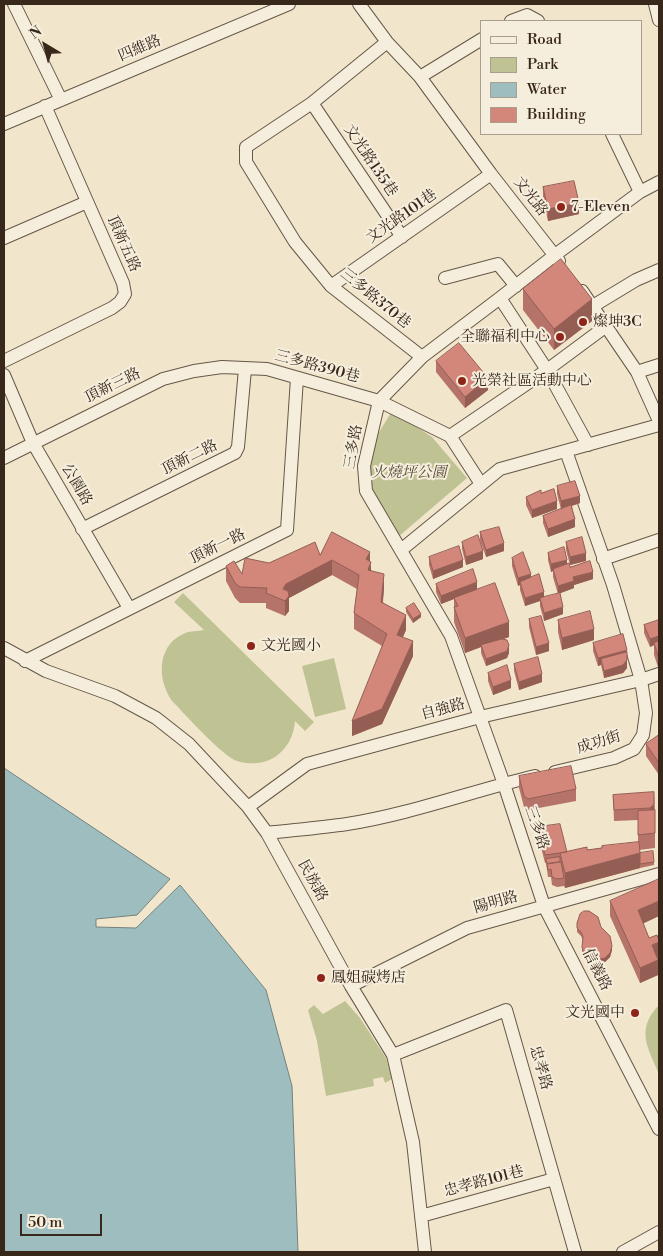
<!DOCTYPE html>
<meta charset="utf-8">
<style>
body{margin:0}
#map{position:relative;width:663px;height:1256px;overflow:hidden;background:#f1e5cb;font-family:"Libre Bodoni",serif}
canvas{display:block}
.frame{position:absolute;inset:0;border:5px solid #38281b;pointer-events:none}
.legend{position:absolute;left:480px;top:20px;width:162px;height:115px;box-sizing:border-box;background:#f6eedd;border:1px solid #aa9f8f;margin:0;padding:6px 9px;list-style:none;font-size:15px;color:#38281b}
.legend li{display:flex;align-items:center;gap:10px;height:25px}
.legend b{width:25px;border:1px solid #aa9f8f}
.north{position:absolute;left:20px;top:20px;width:50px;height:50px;-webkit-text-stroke:4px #f6eedd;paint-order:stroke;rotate:323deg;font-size:14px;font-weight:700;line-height:20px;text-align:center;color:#38281b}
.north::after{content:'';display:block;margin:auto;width:18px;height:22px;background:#38281b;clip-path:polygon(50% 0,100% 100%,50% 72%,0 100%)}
.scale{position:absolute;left:20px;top:1214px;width:82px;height:22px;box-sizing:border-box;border:2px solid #38281b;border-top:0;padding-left:6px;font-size:15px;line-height:18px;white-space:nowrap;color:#38281b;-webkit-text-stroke:4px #f6eedd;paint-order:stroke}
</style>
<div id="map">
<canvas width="663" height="1256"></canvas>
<div class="frame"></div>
<ul class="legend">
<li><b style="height:6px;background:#f6eedd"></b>Road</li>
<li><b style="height:14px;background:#bfc394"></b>Park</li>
<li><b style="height:14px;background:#9dbdbf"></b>Water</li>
<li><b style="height:14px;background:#d3867a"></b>Building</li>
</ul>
<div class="north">N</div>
<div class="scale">50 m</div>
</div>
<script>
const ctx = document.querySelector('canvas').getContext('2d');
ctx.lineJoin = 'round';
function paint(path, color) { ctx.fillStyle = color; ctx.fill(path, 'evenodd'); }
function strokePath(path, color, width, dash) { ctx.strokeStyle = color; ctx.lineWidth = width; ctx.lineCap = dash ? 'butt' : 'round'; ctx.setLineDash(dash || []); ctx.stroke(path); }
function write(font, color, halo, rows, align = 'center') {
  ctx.font = font + ' "Libre Bodoni","Noto Serif TC",serif'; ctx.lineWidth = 4; ctx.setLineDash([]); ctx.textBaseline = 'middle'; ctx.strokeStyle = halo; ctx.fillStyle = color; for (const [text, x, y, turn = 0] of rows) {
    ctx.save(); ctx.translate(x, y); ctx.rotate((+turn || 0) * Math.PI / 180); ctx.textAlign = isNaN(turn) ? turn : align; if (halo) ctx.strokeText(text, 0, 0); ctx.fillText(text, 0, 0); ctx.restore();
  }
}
paint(new Path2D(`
 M392,411L432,437L467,478L398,537L372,493L368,456L378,434Z
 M183,593L314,722L305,731L295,721C294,736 287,749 275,757C264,764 249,765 237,761C222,756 185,714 172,701C156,678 157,642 188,632C193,631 199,631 204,630L174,602Z
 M334,658L346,709L315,717L302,666Z
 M345,1001L360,1018L386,1058L392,1079L385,1083L383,1077L373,1079L374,1086L326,1096L317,1041L308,1010L314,1005L323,1014Z
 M659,1005V1074C648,1048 635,1030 659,1005Z`), '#bfc394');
const water = new Path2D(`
 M4,768L170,879L137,915L96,919V927L136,928L180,885L266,990L292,1086L298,1252H4Z`);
paint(water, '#9dbdbf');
strokePath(water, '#75817d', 1);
const minor = new Path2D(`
 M14,4L61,100
 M359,4L387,42L420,77L491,174L559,261
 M655,4L659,20
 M511,21L527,15L538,21
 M387,42L312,103L246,147V162L295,242L331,286L422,357
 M420,77L482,39
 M312,103L402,237
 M4,124L289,4
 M612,134L640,192
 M659,182L640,192L555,255L500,298L422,357L379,401L364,466L366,491L451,636L504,784L544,906L659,1129
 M4,238L87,202
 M445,278L498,264L516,286
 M331,286L491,174
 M582,291L637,372L659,421
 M500,298L547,370L588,445
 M593,306L636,280L659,270
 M4,361L112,308L120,302L125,294L123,283L45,106
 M637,372L659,365
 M4,375L33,443L129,608
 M450,436L547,370L605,327
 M4,458L163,379L194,371L222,367L267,369L379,401L450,436L481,484
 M82,529L235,453L238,447L245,369
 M401,550L500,469L659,425
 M603,559L659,540
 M4,648L46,671L115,696L156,718L189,744L248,807L267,833L351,986L393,1055L413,1142L425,1252
 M25,661L287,530L297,378
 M555,772L614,758L634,749L643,735L646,713L641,680L613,585L566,451
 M248,807L307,764L480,717L641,680L659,674
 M267,833C293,830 320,828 347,824C411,814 472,791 535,776
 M351,986L467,928L659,874
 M393,1055L506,1010L575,1252
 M421,1216L554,1179
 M623,1252L659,1232`);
strokePath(minor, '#665747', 14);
strokePath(minor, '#f6eedd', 12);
paint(new Path2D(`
 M543,187L579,214L548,221L543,199Z
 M523,289L592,321L554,350L523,310Z
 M436,361L488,390L465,408L436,372Z
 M557,486L580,503L572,506L575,527L548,537L543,523V516L561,509L557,494Z
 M541,493L557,509L532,518L526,505V497Z
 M480,532L504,551L486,557L480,540Z
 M462,542L483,559L466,565L462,549Z
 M566,542L586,561L570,565L566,550Z
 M548,553L570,567L593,579L574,585V588L558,594L553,577V571L551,572L548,560Z
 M320,555L370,561L371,570L384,589L383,602L406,630L403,637L413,656L382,724L352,736L382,646L354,629V613L357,589L332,575L289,598V611L285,616L266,608V603H240L235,598L226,581V566L242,574L269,563Z
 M429,557L463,567L433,579L429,565Z
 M512,558L531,578L544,597L563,614L544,621L540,606V601L525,606L520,590V585L518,586L512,566Z
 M436,584L477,590L509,637L503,639L509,653L507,658L486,666L481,653V647L465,653L454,622V599L441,604L436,592Z
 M406,608L421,617L413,623L406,612Z
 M529,619L549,651L536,655L529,627Z
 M558,620L594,640L562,650L558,632Z
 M659,620V670L654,655V645L650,647L644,633V625Z
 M593,643L627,658V668L623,673L604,678L601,665L598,666L593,651Z
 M514,664L542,682L519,690L514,671Z
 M488,673L511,688L493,695L488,681Z
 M659,735V775L646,756V744Z
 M519,776L576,789V801L528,810L524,807L519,788Z
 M654,792L655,810V848L639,850L640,853L654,862V865L640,868L565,888L564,886L557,887L552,885L551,877H548L546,863H545L538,835V827L567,852L587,850L638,842V820L614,821L613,795Z
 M610,901L659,916L643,923L657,958L658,975L640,983L610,916Z
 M577,923L601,927L612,950L610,957L605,962L596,964L590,962L584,957L582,951L583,940L581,936L577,932Z`), '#b57369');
paint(new Path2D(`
 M579,203V214L548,221V209Z
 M592,299V321L554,350V329Z
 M488,378V390L465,408V397Z
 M580,496V503L561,509V501Z
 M557,501V509L532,518V510Z
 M575,519V527L548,537V529Z
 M504,543V551L486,557V550Z
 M483,551V559L466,565V557Z
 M370,552V567L371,562V578L368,585L366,559Z
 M586,553V561L570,565V557Z
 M332,560V575L289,598V611L285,616V601L283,589L286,584Z
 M463,560V567L433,579V571Z
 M567,560V567L553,569V571L551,572V564Z
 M593,572V579L574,585V588L558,594V586L573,577Z
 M384,574V589L381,617V602Z
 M531,574V581L520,582V585L518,586V578Z
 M477,582V590L441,604V596Z
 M544,592V600L540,598V601L525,606V598Z
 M563,607V614L544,621V613Z
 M421,614V617L413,623V619Z
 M406,615V630L397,650V635Z
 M509,622V637L482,647L481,645V647L465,653V638Z
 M594,629V640L562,650V638Z
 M659,636V643H654V645L650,647V639Z
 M413,641V656L382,724L352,736V721Z
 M549,643V651L536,655V647Z
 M509,645V653L507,658L486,666V659Z
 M627,650V658L603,665L601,659V665L598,666V658Z
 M627,660V668L623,673L604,678V671Z
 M542,674V682L519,690V682Z
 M511,680V688L493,695V687Z
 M654,804V815L650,819V808Z
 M640,853V868L565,888V873Z
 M659,901V916L638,926V910Z
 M659,942V957L652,960V945Z
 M612,946V950L610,957L605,962L596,964V960Z
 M658,960V975L640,983V968Z`), '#945e55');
const building = new Path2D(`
 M574,181L579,203L548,209L543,187Z
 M561,259L592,299L554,329L523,289Z
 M459,343L488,378L465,397L436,361Z
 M575,481L580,496L561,501L557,486Z
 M554,489L557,501L532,510L526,497L541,490V493Z
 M571,505L575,519L548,529L543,516Z
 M499,527L504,543L486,550L480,532Z
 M332,532L370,552L366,559L371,562L368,570L384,574L381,602L406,615L397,635L413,641L382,709L352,721L387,634L354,613L359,575L332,560L286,584L283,589L288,591L289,596L285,601L266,593L267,588L240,587L235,583L226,566L234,561L242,574L245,558L269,563L315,542L320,555Z
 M478,535L483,551L466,557L462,542Z
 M582,537L586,553L570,557L566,542Z
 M459,546L463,560L433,571L429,557Z
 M564,547L567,560L551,564L548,553Z
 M523,552L531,574L518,578L512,558Z
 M590,561L593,572L573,577L574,581L558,586L553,569L569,563L570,567Z
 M473,569L477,582L441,596L436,584Z
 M539,574L544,592L525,598L520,582Z
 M495,583L509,622L465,638L454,607L458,606L454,598Z
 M560,593L563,607L544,613L540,598Z
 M414,603L421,614L413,619L406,608Z
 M590,611L594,629L562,638L558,620Z
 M541,616L549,643L536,647L529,619Z
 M659,620V636L650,639L644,625Z
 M623,634L627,650L598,658L593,643Z
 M502,639L507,640L509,645L507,651L486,659L481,645Z
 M659,641V659L654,643Z
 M627,652V660L623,665L604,671L601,659Z
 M538,657L542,674L519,682L514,664Z
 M507,665L511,680L493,687L488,673Z
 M659,735V763L646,744Z
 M571,766L576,789L528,799L524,796L519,776Z
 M654,792V804L650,808L614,810L613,795Z
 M655,810V833L638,835V811Z
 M560,824L567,852L545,855L538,827Z
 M639,842L640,853L565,873L560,853L587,847V850L602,848V846Z
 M653,851L654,862L640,864V853Z
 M560,857V862L547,864L546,859Z
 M561,862L564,878L557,879L552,877L551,869L548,870L547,864Z
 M659,879V901L638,910L649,938L657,935L659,940V942L652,945L658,960L640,968L610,901Z
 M584,911H589L598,917L601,927L610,936L612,946L610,953L605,958L596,960L590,958L584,953L582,947L583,937L581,932L577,928V923L580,914Z`);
paint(building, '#d3867a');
strokePath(building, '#945e55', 1);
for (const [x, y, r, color] of [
 [561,207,5,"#8f2418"],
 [583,322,5,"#8f2418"],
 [560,337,5,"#8f2418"],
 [462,381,5,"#8f2418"],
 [251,646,5,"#8f2418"],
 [321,978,5,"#8f2418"],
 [635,1013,5,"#8f2418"]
]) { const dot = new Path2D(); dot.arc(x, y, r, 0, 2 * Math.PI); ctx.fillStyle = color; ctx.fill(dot); strokePath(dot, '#f6eedd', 2); }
write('15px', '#38281b', '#f6eedd', [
 ["四維路",140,49,-23],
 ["文光路135巷",370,161,56],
 ["文光路",530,197,52],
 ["文光路101巷",402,217,-35],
 ["頂新五路",123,244,66],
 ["三多路370巷",375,299,39],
 ["三多路390巷",317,367,15],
 ["頂新三路",113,386,-26],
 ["三多路",354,447,-80],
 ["頂新二路",190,458,-26],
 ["公園路",76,485,60],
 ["頂新一路",218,547,-26],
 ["自強路",443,710,-15],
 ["成功街",599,743,-17],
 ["三多路",536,828,71],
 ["民族路",312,881,61],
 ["陽明路",496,903,-16],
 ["信義路",596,970,63],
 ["忠孝路",540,1068,74],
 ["忠孝路101巷",484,1182,-15]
]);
write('15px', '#38281b', '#f6eedd', [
 ["7-Eleven",571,207],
 ["燦坤3C",593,322],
 ["全聯福利中心",550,337,"right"],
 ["光榮社區活動中心",472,381],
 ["文光國小",261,646],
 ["鳳姐碳烤店",331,978],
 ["文光國中",625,1013,"right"]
], 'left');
write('italic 15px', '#5a4f39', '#f6eedd', [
 ["火燒坪公園",409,473]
]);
</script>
